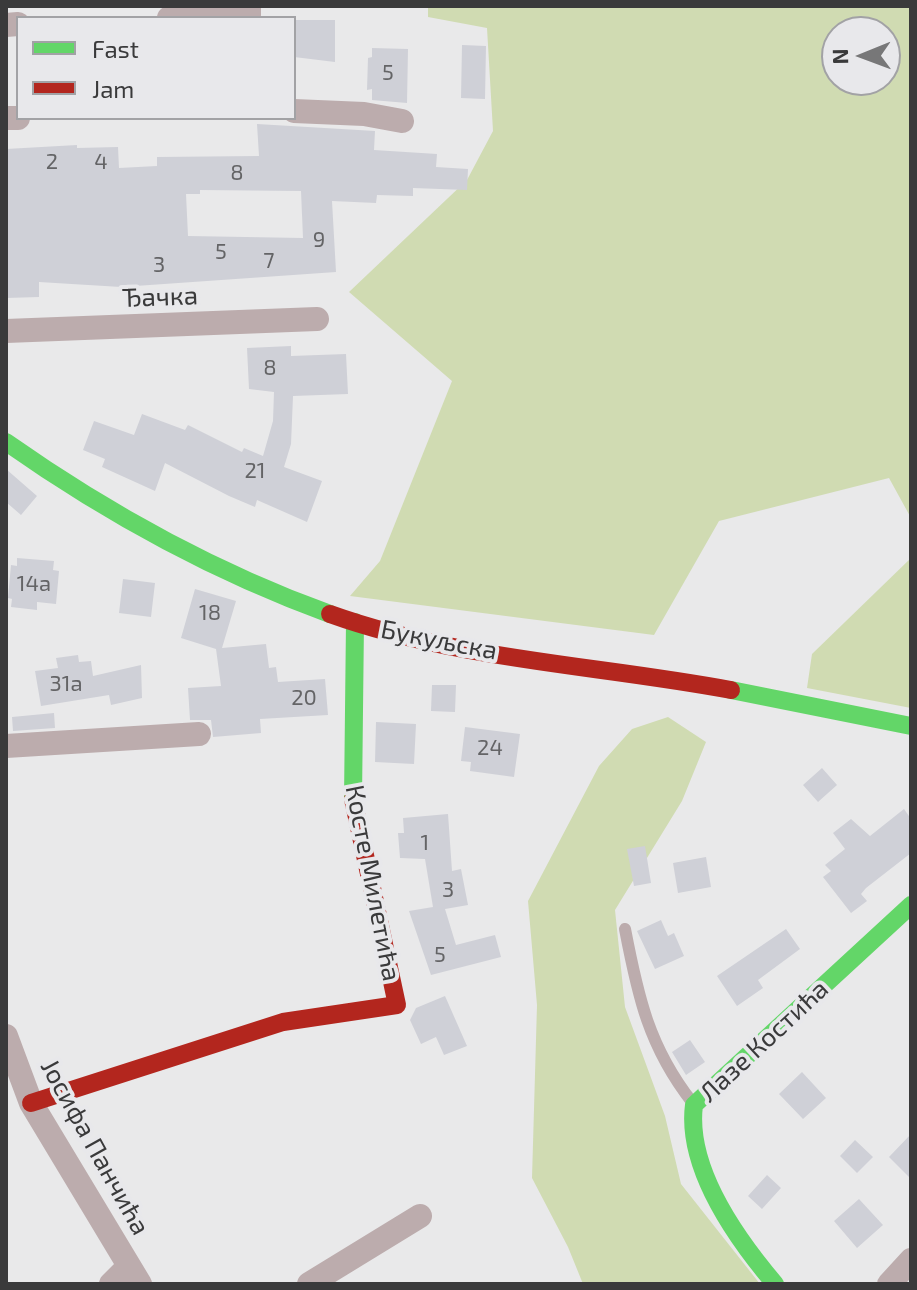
<!DOCTYPE html>
<meta charset="utf-8">
<style>
body{margin:0}
#map{position:relative;width:917px;height:1290px;overflow:hidden;background:#e9e9ea;font-family:"Exo 2",sans-serif}
canvas{display:block}
.frame{position:absolute;inset:0;border:8px solid #3a3a3b;pointer-events:none}
.legend{position:absolute;left:16px;top:16px;width:280px;height:104px;box-sizing:border-box;background:#e8e8eb;border:2px solid #a2a2a5;margin:0;padding:10px 14px;list-style:none;font-size:24px;color:#3a3a3b}
.legend li{display:flex;align-items:center;gap:16px;height:40px}
.legend b{width:40px;border:2px solid #a2a2a5}
.north{position:absolute;left:821px;top:16px;width:80px;height:80px;box-sizing:border-box;background:#e8e8eb;border:2px solid #a2a2a5;border-radius:50%;rotate:269deg;font-size:22px;font-weight:700;line-height:32px;text-align:center;color:#3a3a3b}
.north::after{content:'';display:block;margin:auto;width:28px;height:36px;background:#777778;clip-path:polygon(50% 0,100% 100%,50% 72%,0 100%)}
</style>
<div id="map">
<canvas width="917" height="1290"></canvas>
<div class="frame"></div>
<ul class="legend">
<li><b style="height:10px;background:#63d668"></b>Fast</li>
<li><b style="height:10px;background:#b3261e"></b>Jam</li>
</ul>
<div class="north">N</div>
</div>
<script>
const ctx = document.querySelector('canvas').getContext('2d');
ctx.lineJoin = 'round';
function paint(path, color) { ctx.fillStyle = color; ctx.fill(path, 'evenodd'); }
function strokePath(path, color, width, dash) { ctx.strokeStyle = color; ctx.lineWidth = width; ctx.lineCap = dash ? 'butt' : 'round'; ctx.setLineDash(dash || []); ctx.stroke(path); }
function write(font, color, halo, rows, align = 'center') {
  ctx.font = font + ' "Exo 2",sans-serif'; ctx.lineWidth = 8; ctx.setLineDash([]); ctx.textBaseline = 'middle'; ctx.strokeStyle = halo; ctx.fillStyle = color; for (const [text, x, y, turn = 0] of rows) {
    ctx.save(); ctx.translate(x, y); ctx.rotate((+turn || 0) * Math.PI / 180); ctx.textAlign = isNaN(turn) ? turn : align; if (halo) ctx.strokeText(text, 0, 0); ctx.fillText(text, 0, 0); ctx.restore();
  }
}
paint(new Path2D(`
 M428,6H911V518L889,478L719,521L654,635L350,596L380,561L452,381L349,292L467,180L493,131L487,28L428,17ZM837,32H885V80H837Z
 M911,558V708L807,688L812,654Z
 M668,717L706,742L682,801L615,910L625,1007L665,1116L681,1184L760,1284H583L568,1247L532,1178L537,1005L528,901L599,766L632,729Z`), '#d0dbb2');
paint(new Path2D(`
 M294,20H335V62L294,57Z
 M462,45L486,46L485,99L461,98Z
 M372,48L408,49L407,103L372,100V89L367,90L368,58L372,57Z
 M257,124L375,131L374,150L437,154L436,167L468,169L467,190L413,188V196L377,195L376,203L332,201L336,272L121,287L39,282V297L6,298V149L77,145V148L118,147L119,168L157,166V157L259,156ZM200,190L301,191L303,238L188,236L186,194H200Z
 M291,346V356L346,354L348,394L293,396L291,444L284,467L322,481L307,522L257,500L255,507L229,496L165,463L155,491L102,467L105,459L83,450L94,421L134,435L142,414L185,430L188,425L242,452L244,448L263,456L273,421L274,392L249,389L247,348Z
 M6,469L37,496L21,515L6,502Z
 M17,558L54,561L53,570L59,571L56,604L37,602V610L11,607L12,599L8,598L11,565L17,566Z
 M123,579L155,583L151,617L119,613Z
 M195,589L236,601L222,648L266,644L269,668L276,667L278,682L325,679L328,715L260,719L261,733L213,737L211,720H190L188,688L221,686L216,649L181,638Z
 M78,655L79,662L91,661L93,676L141,665L142,698L111,705L109,695L41,706L35,671L58,668L56,658Z
 M432,685H456L455,712L431,711Z
 M54,713L55,728L13,731L12,717Z
 M376,722L416,724L414,764L375,762Z
 M465,727L520,734L514,777L470,771L471,762L461,761Z
 M822,768L837,785L818,802L803,785Z
 M904,809L911,819V853L866,888L861,894L867,901L851,913L823,877L831,871L825,865L845,849L833,833L851,819L870,836Z
 M448,814L452,871L461,869L468,905L445,909L456,945L495,935L501,957L431,975L409,911L433,907L425,859L400,858L398,833H404L403,818Z
 M645,846L651,883L634,886L627,849Z
 M706,857L711,887L678,893L673,863Z
 M661,920L668,936L674,933L684,956L655,969L637,931Z
 M786,929L800,949L758,980L763,988L737,1006L717,976Z
 M445,996L467,1046L444,1055L436,1037L421,1044L410,1020L416,1008Z
 M690,1040L705,1062L686,1075L672,1052Z
 M802,1072L826,1098L803,1119L779,1094Z
 M911,1134V1179L889,1157Z
 M855,1140L873,1157L857,1173L840,1156Z
 M767,1175L781,1188L762,1209L748,1196Z
 M859,1199L883,1225L857,1248L834,1221Z`), '#cfd0d7');
strokePath(new Path2D(`
 M625,929C638,997 649,1047 692,1102`), '#bcacad', 12);
strokePath(new Path2D(`
 M169,18L249,15V6
 M6,25L18,24
 M294,111L364,114L402,121
 M6,118H18
 M6,331L317,319
 M6,746L199,734
 M6,1036L31,1103L140,1284
 M111,1284L129,1266
 M309,1284L420,1216
 M889,1284L911,1260`), '#bcacad', 24);
strokePath(new Path2D(`
 M6,442C107,513 214,572 330,614
 M731,690L911,726
 M353,799L355,622
 M775,1284C736,1238 686,1167 694,1105L911,905`), '#63d668', 18);
strokePath(new Path2D(`
 M330,614C458,660 598,665 731,690
 M31,1103L283,1022L397,1005L353,799`), '#b3261e', 18);
write('22px', '#646466', null, [
 ["5",388,73],
 ["2",52,162],
 ["4",101,162],
 ["8",237,173],
 ["9",319,240],
 ["5",221,252],
 ["7",269,261],
 ["3",159,265],
 ["8",270,368],
 ["21",255,471],
 ["14a",34,584],
 ["18",210,613],
 ["31a",66,684],
 ["20",304,698],
 ["24",490,748],
 ["1",425,843],
 ["3",448,890],
 ["5",440,955]
]);
write('26px', '#3a3a3b', '#e8e8eb', [
 ["Ђачка",160,297,-2],
 ["Букуљска",439,640,11],
 ["Косте Милетића",373,883,79],
 ["Лазе Костића",764,1041,-43],
 ["Јосифа Панчића",95,1147,61]
]);
</script>
